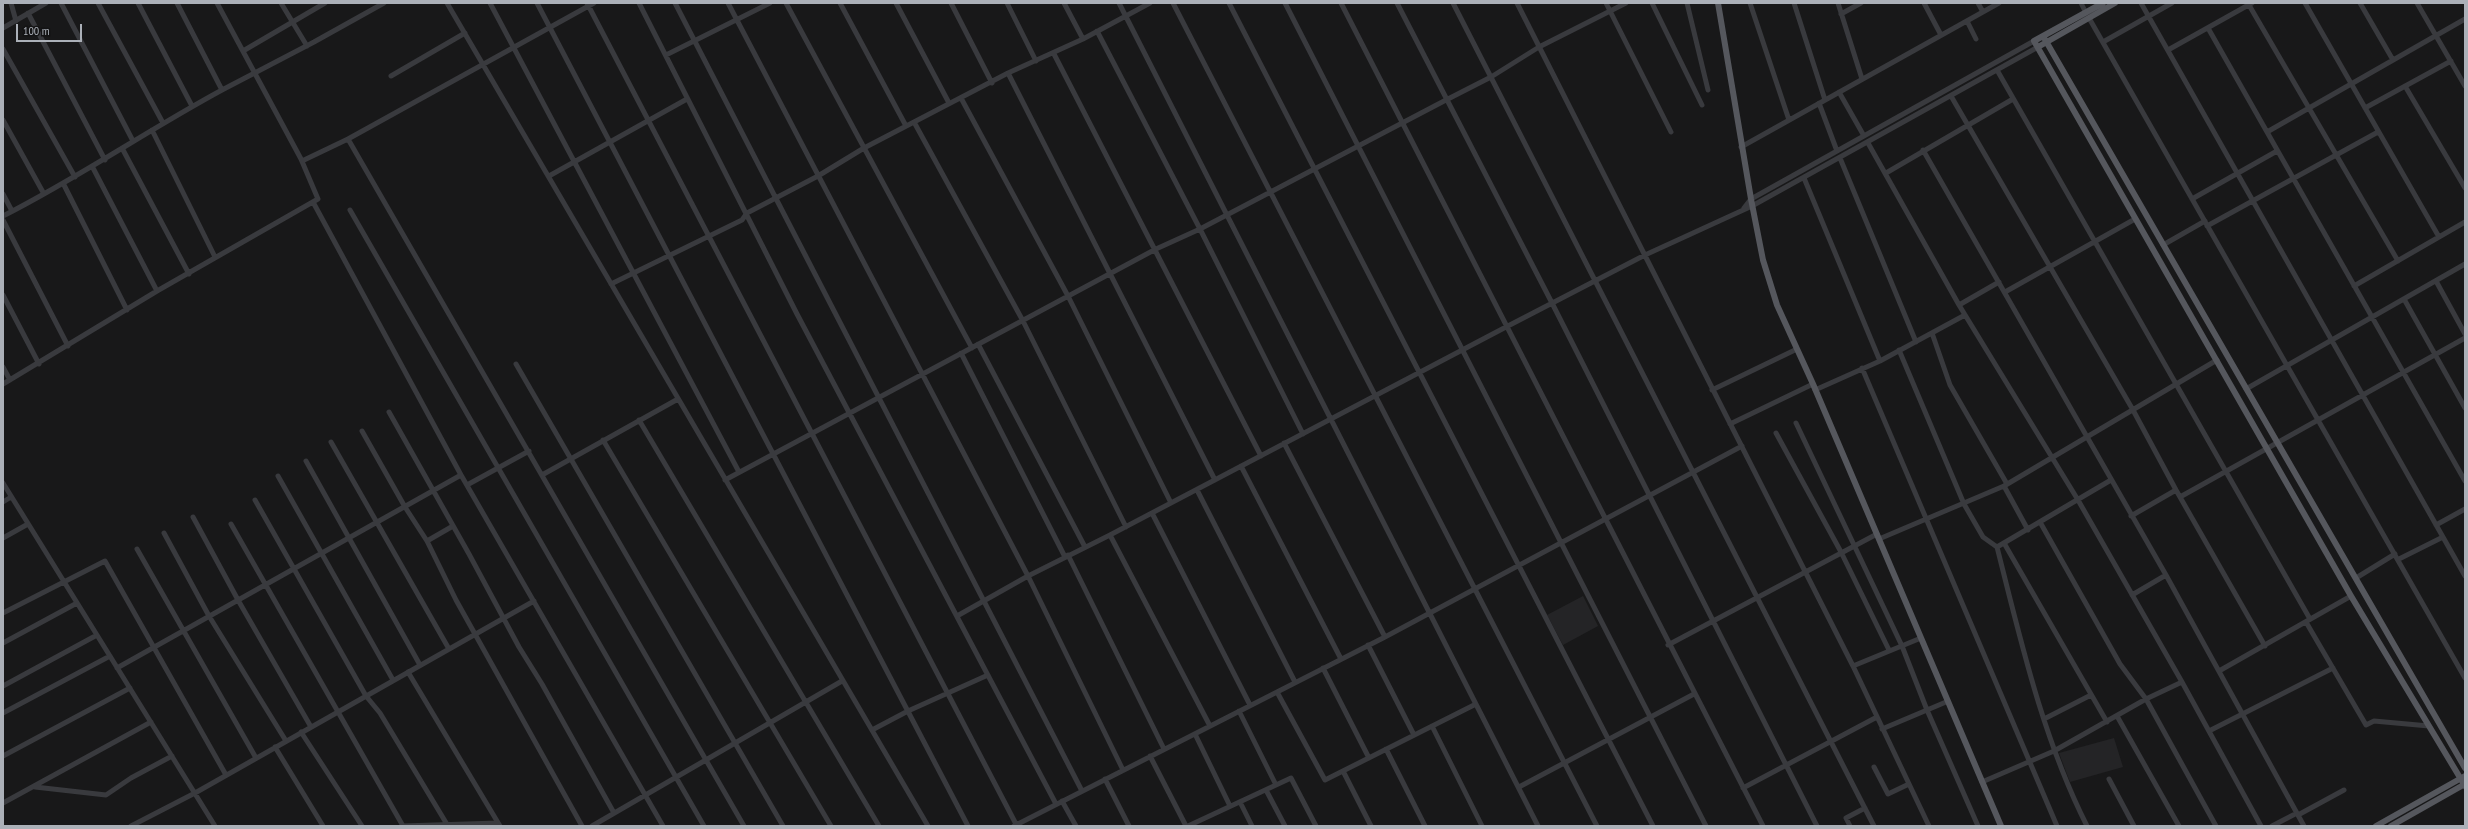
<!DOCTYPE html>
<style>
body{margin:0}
#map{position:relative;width:2468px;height:829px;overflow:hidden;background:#181819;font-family:"PT Sans Narrow",sans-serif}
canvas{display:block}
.frame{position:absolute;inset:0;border:4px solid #abb0b8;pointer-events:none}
.scale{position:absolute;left:16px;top:24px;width:66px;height:18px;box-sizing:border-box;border:2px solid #abb0b8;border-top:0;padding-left:5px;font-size:12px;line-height:14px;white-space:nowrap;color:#abb0b8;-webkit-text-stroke:3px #131314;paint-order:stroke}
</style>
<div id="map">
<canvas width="2468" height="829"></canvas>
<div class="frame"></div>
<div class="scale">100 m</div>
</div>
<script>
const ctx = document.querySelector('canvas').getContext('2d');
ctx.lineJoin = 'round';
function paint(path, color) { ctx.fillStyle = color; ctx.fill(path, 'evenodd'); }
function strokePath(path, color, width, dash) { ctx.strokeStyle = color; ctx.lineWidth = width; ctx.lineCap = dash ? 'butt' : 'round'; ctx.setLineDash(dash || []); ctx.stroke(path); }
paint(new Path2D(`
 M1583,596L1598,626L1563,645L1547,615Z
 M2114,738L2123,767L2070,782L2059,753Z`), '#242426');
strokePath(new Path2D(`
 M11,3L16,21
 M61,3L133,141
 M98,3L163,123
 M138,3L192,106
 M177,3L222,90L314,42L384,3
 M281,3L307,46
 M447,3L928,826
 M490,3L739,472
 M537,3L968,826
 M587,3L1017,826
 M639,3L797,314L1056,804
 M675,3L1082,791
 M728,3L1028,576L1123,770
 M786,3L972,348
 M840,3L906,126
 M896,3L949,103
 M951,3L992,83
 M1007,3L1036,61
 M1064,3L1083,39
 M1119,3L1538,826
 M1173,3L1597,826
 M1229,3L1653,826
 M1285,3L1706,826
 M1341,3L1763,826
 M1397,3L1552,303L1817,826
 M1453,3L1874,826
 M1517,3L1853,666L1929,826
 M1606,3L1671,132
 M1652,3L1702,105
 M1687,3L1708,90
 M1750,3L1789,120
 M1794,3L1825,100
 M1838,3L1862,79
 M1924,3L1941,35
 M1978,3L1983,12
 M2081,3L2086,13
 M2141,3L2465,576
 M2305,3L2439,237
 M2360,3L2393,60
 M2417,3L2465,86
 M2249,5L2398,261
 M28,13L105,160
 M1841,14L1861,3
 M2089,18L2465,678
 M1967,21L1976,39
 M3,28L46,3
 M2208,28L2465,481
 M1097,31L1200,229L1303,434
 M2103,42L2172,3
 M3,49L75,177
 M2168,50L2252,3
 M243,51L325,3
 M1054,54L1261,456
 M666,55L770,3
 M1997,70L2310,619
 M1008,73L1215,480
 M391,76L465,33
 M2405,86L2465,188
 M1839,92L1864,136
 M1951,96L2133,410L2176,490L2265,646
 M961,98L1068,296L1171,503
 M1819,103L1837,151
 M2365,108L2451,61
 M3,120L44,194
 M914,122L1023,321L1126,527
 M152,130L215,257
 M2267,132L2465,19
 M348,139L594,3
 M1868,143L1959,305L2078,500L2182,682L2261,826
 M1741,147L1999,3
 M122,148L189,274
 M1923,150L2166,575L2304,826
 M1840,158L1916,342
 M302,161L348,139L744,826
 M92,166L157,291L318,199L301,159L217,3
 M1886,173L2013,99
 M549,176L687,99
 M1804,178L1880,361
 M63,183L127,310
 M3,194L12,211
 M2192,199L2277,151
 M313,202L461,475L663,826
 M1744,208L1751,199L2034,41
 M350,210L704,826
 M3,216C78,178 148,130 222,90
 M3,220L68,346
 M2207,226L2378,132
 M2163,245L2205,221
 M2436,281L2465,334
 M611,284L742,220L747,213L818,176L864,148L914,122L1008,73L1083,39L1150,3
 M2354,286L2465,222
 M2005,292L2135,219
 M3,295L39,364
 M2404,299L2465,408
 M1959,305L1999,282
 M1932,333L1950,385L2007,484
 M978,344L1085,547
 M1899,350L1964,504L1983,537L1997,547C2021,642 2043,739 2087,826
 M961,353L1065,557
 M516,364L783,826
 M3,367L10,380
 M1862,368L2057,826
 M3,384L157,291
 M2246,389L2465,264
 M1712,390L1797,349
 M1815,390L1880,361L1965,315
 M389,412L469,554L519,647L542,684L614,813
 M639,420L879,826
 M1796,423L1902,646L1927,710L1978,826
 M1730,424L1813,384
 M362,431L405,507L427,541L456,600L582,826
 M1776,433L1841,552L1889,650
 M603,440L831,826
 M331,442L449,649
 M1284,443L1385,637
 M306,461L420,665
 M1241,466L1341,659
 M542,475L678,399
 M278,476L393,680
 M725,480L1156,249L1200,229L1446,100L1491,77L1539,47L1626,3
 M3,483L215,826
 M467,485L529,451
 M2004,486L2028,530
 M1197,490L1295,682
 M2180,497L2465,338
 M255,500L366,696L380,713L448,826
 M3,502L11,497
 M1152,513L1250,705
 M2131,516L2176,490
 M193,517L238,600L311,727
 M2040,522L2120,664L2146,699L2216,826
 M231,524L403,826
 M2436,525L2465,509
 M164,533L209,616L286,741
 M1110,535L1210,726
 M3,538L28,524
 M1879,539L2004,486L2217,360
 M427,541L453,526
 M2004,543L2107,722
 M1997,547L2111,480
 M137,549L256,758
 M1068,555L1164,749
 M2399,559L2443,537
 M2356,578L2395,554
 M2132,595L2166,575
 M3,613L105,561L226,775
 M957,616L1028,576L1110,535L1506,327L1645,255L1752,206L2038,47
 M2306,622L2366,725L2374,721L2429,726
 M3,643L77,603
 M1368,645L1414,735
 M1668,645L1877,534
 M1853,666L1921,638
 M117,668L461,475
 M1323,668L1369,758
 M2219,671L2351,596
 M408,672L500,826
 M3,686L97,635
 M1277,692L1325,780L1476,704
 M1239,711L1276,785
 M3,713L110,656
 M2117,716L2179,826
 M2044,719L2091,695
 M1432,726L1482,826
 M1882,729L1946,702
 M872,730L908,711L988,675
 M2209,731L2333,668
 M301,732L362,826
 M1195,734L1230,806
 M275,747L323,826
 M1386,749L1425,826
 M3,756L130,688
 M1150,756L1186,826
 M1874,767L1888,794L1909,784
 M1343,771L1371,826
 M1105,779L1129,826
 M2109,779L2134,826
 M1982,782L2054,751L2146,699L2182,682
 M35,787L106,795L131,778L172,756
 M1519,787L1694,694
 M1743,788L1877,717
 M1266,790L1285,826
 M1062,801L1076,826
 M1240,802L1252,826
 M3,803L151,722
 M2298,815L2344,790
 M131,826L195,793L534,601
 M402,826L498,823
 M592,826L842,681
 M1014,826L1385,637L1742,446
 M1188,826L1291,778L1316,826
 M1850,826L1846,818L1865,808
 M2272,826L2297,813`), '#393a3e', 5);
strokePath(new Path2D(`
 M1718,3L1751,199L1763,260L1777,305L1813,384L2001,826
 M2103,3L2034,41L2351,596L2465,786
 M2043,36L2465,768
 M2038,47L2115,3
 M2376,826L2465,776
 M2391,826L2465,784`), '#55575d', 6);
</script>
